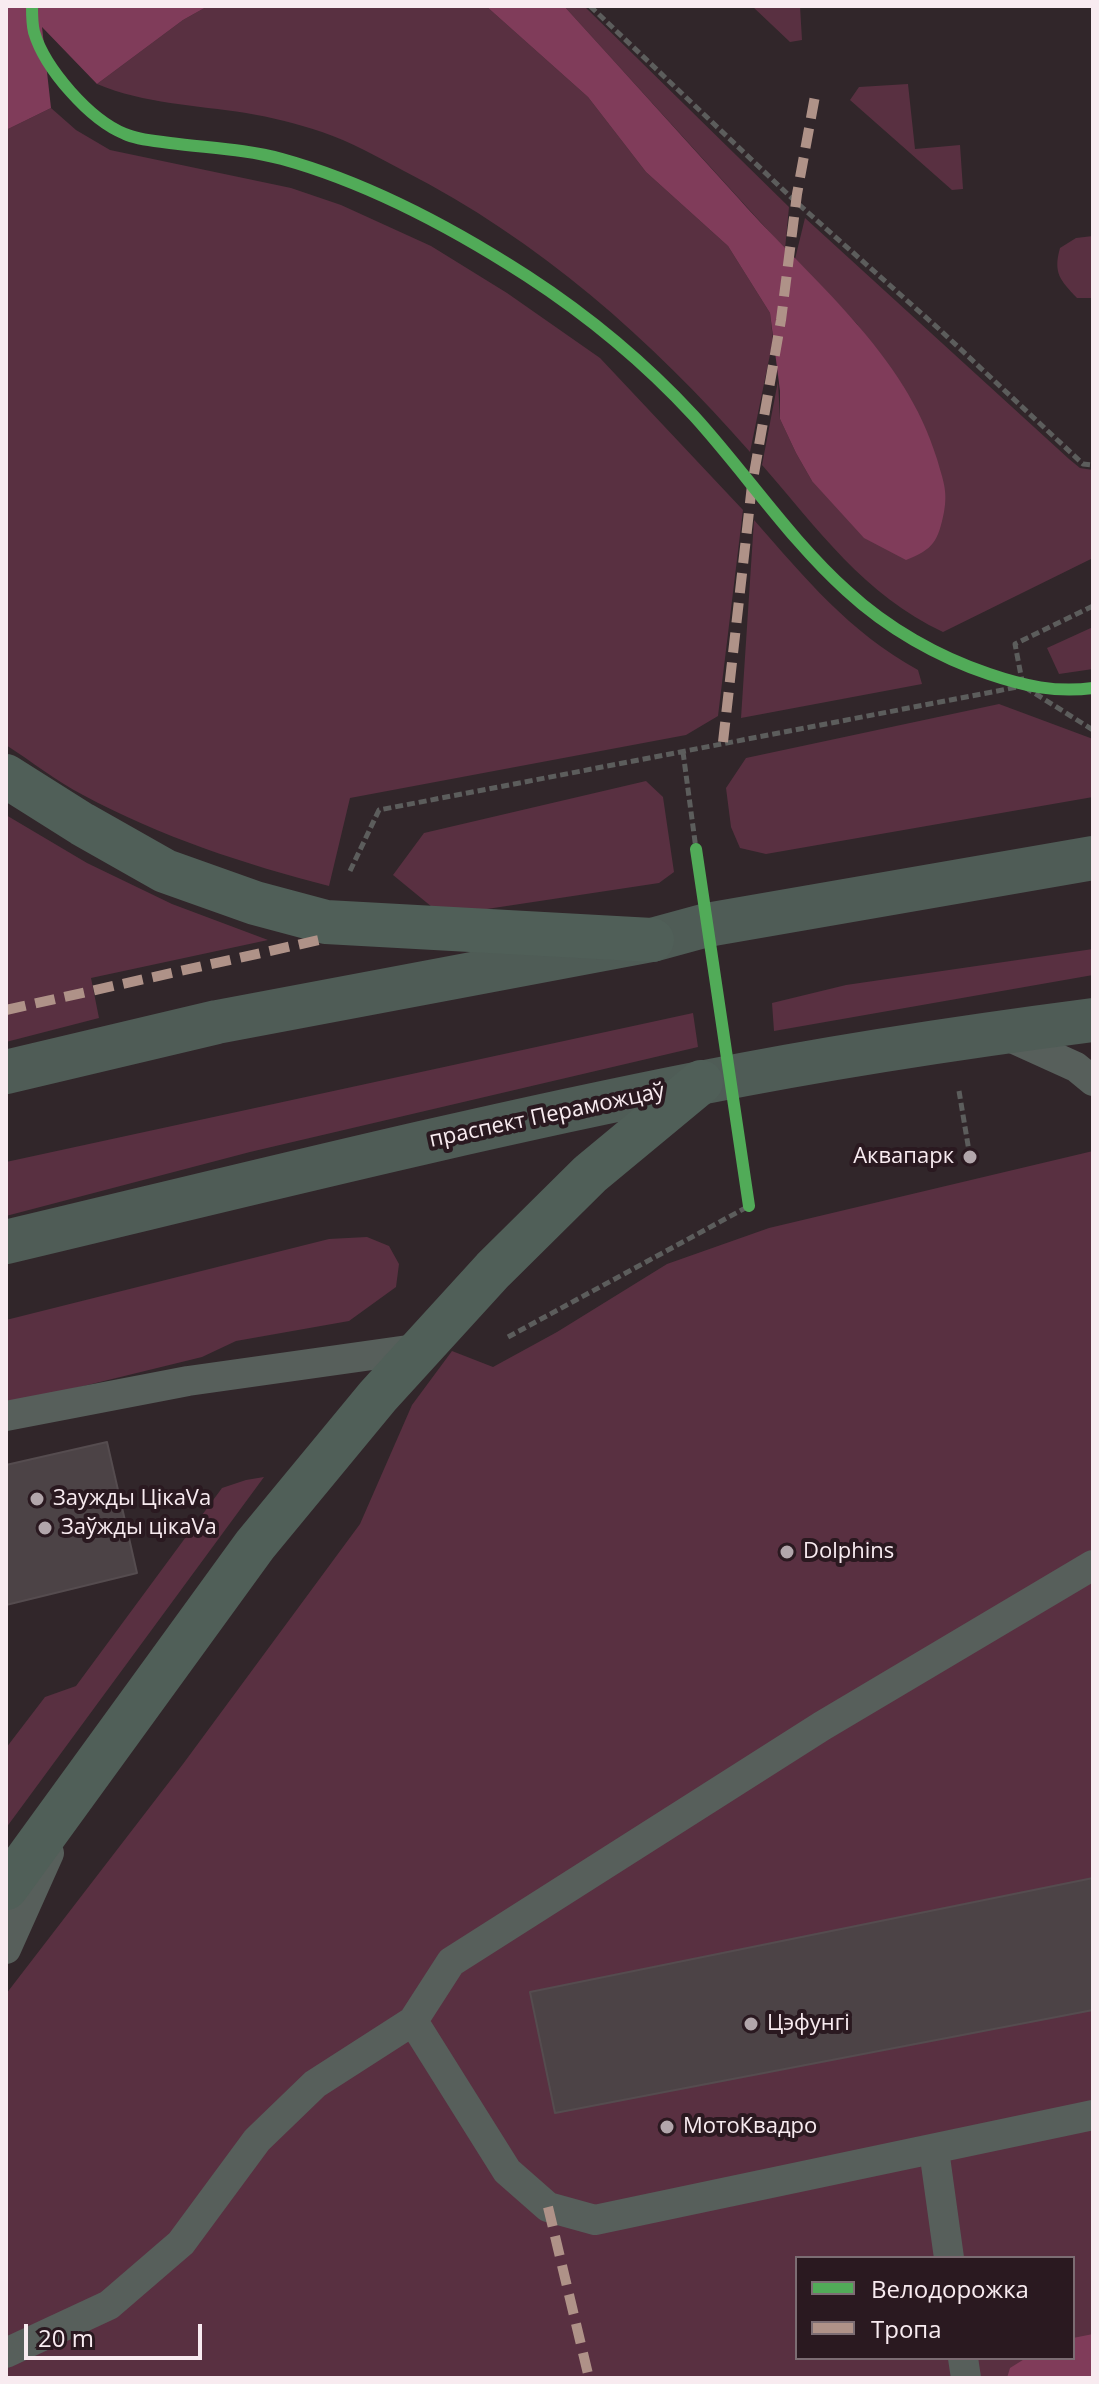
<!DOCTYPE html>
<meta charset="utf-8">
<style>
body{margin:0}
#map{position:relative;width:1099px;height:2384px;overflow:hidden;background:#31262a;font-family:"Open Sans",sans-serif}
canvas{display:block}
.frame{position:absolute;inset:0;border:8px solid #f8ebf0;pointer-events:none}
.legend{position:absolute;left:795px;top:2256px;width:280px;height:104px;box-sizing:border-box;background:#2a1920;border:2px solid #7c6d73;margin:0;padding:10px 14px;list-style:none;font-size:24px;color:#f8ebf0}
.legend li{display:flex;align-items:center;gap:16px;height:40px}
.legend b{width:40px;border:2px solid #7c6d73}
.scale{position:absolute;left:24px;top:2324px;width:178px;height:36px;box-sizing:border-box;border:4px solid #f8ebf0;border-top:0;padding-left:10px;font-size:24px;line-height:28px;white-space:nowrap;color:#f8ebf0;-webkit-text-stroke:6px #2a1920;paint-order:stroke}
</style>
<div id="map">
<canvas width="1099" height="2384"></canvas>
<div class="frame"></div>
<ul class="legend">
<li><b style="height:10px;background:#51ab58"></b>Велодорожка</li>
<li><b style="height:10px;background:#af9288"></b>Тропа</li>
</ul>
<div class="scale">20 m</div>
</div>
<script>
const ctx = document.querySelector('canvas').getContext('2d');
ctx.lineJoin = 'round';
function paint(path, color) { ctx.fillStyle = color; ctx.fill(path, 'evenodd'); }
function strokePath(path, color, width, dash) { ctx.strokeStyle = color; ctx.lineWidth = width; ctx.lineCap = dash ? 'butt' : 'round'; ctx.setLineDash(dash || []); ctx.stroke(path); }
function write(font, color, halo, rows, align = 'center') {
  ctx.font = font + ' "Open Sans",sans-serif'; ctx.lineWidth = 8; ctx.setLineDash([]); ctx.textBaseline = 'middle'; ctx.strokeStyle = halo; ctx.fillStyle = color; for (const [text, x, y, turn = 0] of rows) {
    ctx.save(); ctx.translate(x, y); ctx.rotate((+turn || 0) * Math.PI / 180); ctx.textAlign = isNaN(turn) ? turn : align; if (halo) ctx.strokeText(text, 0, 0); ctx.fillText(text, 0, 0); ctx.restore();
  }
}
paint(new Path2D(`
 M208,6H486L588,97L646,172L728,246L770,313L773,340L750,452C651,339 539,240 404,171C378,157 351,142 322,132C298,124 271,117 246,113C195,105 145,104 97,84L183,20Z
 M564,6H584L789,207L785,249Z
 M752,6H800L802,40L790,42Z
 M908,84L915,149L960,145L963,189L952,190L850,100L859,87Z
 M51,108L76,130L110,150L291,188L341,205L431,246L507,293L600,358L743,510L718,716L686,735L350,798L329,886C244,864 161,837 83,795C56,781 31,761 6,745V130Z
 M805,218L1069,459L1080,468L1093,470V558L943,632C864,595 818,529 762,465L778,381L780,419L796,453L812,481L903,386L857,324L795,259Z
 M1093,236V298H1077C1060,280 1053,273 1060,248L1076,238Z
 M754,520C806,579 848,631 918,670L922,684L741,718Z
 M1093,627V669L1059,674L1047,648Z
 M999,704L1093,739V797L766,854L740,848L731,827L726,788L746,758Z
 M646,781L663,797L674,872L659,883L467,912L432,907L393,875L424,833Z
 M6,815L87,863L172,904L268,940L91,978L99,1018L6,1042Z
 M1093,949V975L774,1031L772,1003L846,985Z
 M693,1013L698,1047L250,1152L6,1216V1162Z
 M1093,1151V2378H6V1994L183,1764L360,1524L412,1405L452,1351L493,1367L557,1332L667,1264L769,1228ZM797,2258H1073V2358H797Z
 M367,1237L389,1246L399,1264L396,1287L349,1321L236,1341L202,1357L6,1405V1320L329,1239Z
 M264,1477L6,1828V1748L45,1697L76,1686L222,1488L246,1480Z`), '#593041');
paint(new Path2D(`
 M6,6H208L183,20L97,84L42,27L51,108L6,130Z
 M486,6H564C623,71 681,135 740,200C810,279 906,354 937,459C943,480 948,491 944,512C938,541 934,549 906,560L864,538L812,481L796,453L780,419V391L770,313L728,246L646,172L588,97Z
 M1093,2334V2378H1007L1010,2368L1026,2358H1073V2338Z`), '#803c5a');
const building = new Path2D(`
 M107,1442L137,1573L6,1605V1465Z
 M1093,1878V2010L555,2113L530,1992Z`);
paint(building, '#4c4346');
strokePath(building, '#554c4f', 2);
strokePath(new Path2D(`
 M590,6L796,202L939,329L1083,464L1093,465
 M1093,606L1015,644L1023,686L1093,730
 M683,752L696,849
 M350,871L379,810L1023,686
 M959,1091L970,1157
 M508,1337L749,1206`), '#5c5d5c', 5, [8, 4]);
strokePath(new Path2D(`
 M1001,1033L1076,1067L1093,1081
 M6,1416L188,1381L422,1348
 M6,1949L49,1853
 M413,2021L507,2171L548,2207L595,2220L1093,2115
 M934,2150L949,2258
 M6,2353L109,2305L181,2243L257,2140L315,2084L413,2021L451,1962L822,1726L1093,1565
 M963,2358L966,2378`), '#575f5b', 30);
strokePath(new Path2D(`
 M6,1072L217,1022L652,940L707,925L1093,858
 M6,1242C237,1187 467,1129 700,1083C830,1057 962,1037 1093,1020`), '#4f5c56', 44);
strokePath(new Path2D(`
 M6,776L82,824L165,871L255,903L326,922L652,940
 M6,1888L255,1545L378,1396L493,1270L590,1174L701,1082`), '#505f58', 44);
strokePath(new Path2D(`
 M723,742L752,485L781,320L797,194L815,96
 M6,1010L319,940
 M548,2207L589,2378`), '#af9288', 10, [20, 10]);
strokePath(new Path2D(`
 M32,6C32,14 32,24 34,32C45,69 90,120 125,134C138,140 156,141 170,143C208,148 245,149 282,159C369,183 451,227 527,276C587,315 645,363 694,416C745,472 791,541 847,591C887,628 938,657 989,674C1024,686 1056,693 1093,688
 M696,849L749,1206`), '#51ab58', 12);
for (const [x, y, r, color] of [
 [970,1157,8,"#b2a6ab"],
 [37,1499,8,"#b2a6ab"],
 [45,1528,8,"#b2a6ab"],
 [787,1552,8,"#b2a6ab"],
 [751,2024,8,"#b2a6ab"],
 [667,2127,8,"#b2a6ab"]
]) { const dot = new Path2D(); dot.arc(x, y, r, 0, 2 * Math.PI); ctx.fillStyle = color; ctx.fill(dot); strokePath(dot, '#2a1920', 3); }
write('22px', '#f8ebf0', '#2a1920', [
 ["праспект Пераможцаў",547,1116,-12]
]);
write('22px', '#f8ebf0', '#2a1920', [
 ["Аквапарк",954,1157,"right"],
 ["Заужды ЦікаVа",53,1499],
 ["Заўжды цікаVа",61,1528],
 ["Dolphins",803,1552],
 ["Цэфунгі",767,2024],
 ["МотоКвадро",683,2127]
], 'left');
</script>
